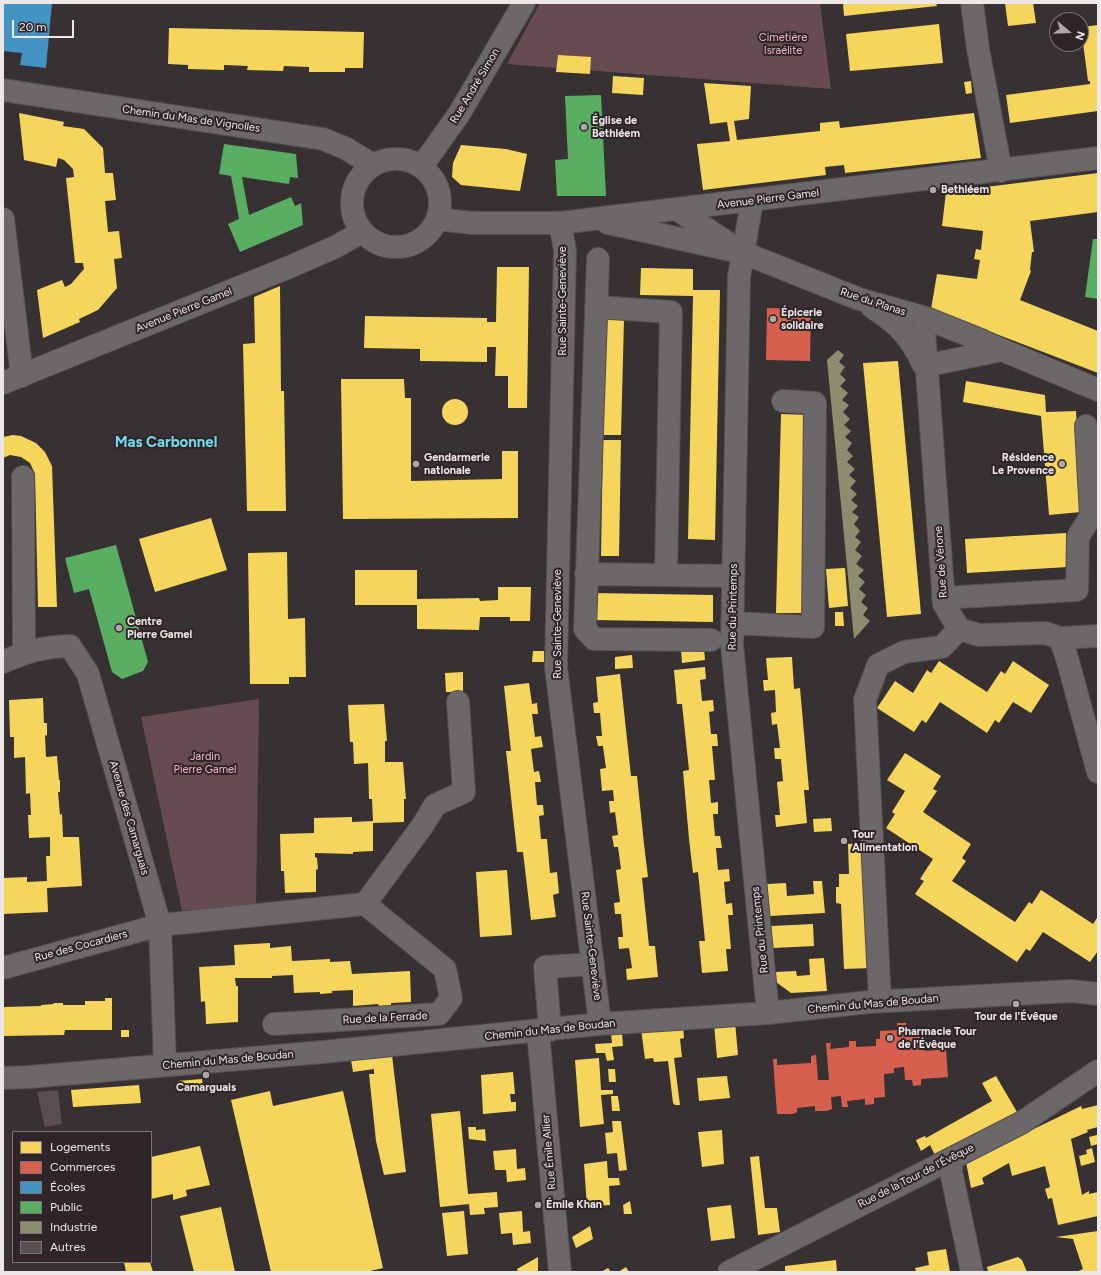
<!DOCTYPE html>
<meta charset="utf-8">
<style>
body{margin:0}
#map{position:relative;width:1101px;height:1275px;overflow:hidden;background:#373133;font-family:Figtree,sans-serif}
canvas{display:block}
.frame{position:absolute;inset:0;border:4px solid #ede7e8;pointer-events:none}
.legend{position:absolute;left:12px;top:1131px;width:140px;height:132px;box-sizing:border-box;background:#2f2528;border:1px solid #7b7375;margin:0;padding:5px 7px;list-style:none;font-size:12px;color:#ede7e8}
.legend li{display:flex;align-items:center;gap:8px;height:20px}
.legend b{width:20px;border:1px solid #7b7375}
.north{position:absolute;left:1049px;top:12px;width:40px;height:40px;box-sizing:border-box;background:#2f2528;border:1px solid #7b7375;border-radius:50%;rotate:109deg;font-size:11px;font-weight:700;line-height:16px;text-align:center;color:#ede7e8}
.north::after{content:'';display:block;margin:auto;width:14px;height:18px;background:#ada7a9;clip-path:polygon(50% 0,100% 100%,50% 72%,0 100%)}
.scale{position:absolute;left:12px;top:20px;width:62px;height:18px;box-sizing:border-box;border:2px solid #ede7e8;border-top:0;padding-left:5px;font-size:12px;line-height:14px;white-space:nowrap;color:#ede7e8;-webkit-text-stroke:3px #2f2528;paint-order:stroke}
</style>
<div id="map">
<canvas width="1101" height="1275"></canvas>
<div class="frame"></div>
<ul class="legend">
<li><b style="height:11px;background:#f6d55c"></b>Logements</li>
<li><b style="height:11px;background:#d6604d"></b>Commerces</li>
<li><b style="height:11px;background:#4393c3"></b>Écoles</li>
<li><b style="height:11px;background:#5aae61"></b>Public</li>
<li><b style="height:11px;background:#8c8c6e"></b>Industrie</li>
<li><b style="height:11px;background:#5a4e52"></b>Autres</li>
</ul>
<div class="north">N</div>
<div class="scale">20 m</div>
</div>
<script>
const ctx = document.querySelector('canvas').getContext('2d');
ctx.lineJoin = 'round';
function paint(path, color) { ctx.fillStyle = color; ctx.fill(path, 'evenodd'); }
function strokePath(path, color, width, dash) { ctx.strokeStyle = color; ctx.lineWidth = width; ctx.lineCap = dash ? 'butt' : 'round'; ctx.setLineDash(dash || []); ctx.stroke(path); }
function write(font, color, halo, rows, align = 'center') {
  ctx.font = font + ' Figtree,sans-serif'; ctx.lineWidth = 4; ctx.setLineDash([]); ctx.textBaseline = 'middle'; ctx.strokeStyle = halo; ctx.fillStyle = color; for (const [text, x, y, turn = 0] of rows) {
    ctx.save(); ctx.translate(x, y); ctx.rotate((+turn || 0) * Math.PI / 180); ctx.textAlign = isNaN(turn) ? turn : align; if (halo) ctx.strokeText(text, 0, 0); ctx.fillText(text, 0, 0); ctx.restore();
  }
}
paint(new Path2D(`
 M540,3H820L831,89L507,64Z
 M259,699L256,905L182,911L141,717Z`), '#664b53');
paint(new Path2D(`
 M843,3H936L937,6L844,16Z
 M1005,3H1033L1036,23L1008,26Z
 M939,24L943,63L850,71L846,34Z
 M1098,25V111L1010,123L1006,95L1090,84V81H1088L1081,27Z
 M169,28L364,32L363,68H345V72H309V67L284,66L283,71L247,70L248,66L224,65V70L188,69V65L168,64Z
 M558,55L591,57L590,74L556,72Z
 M613,76L644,78L643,95L612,93Z
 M971,81L972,93L966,94L964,82Z
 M704,83L751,86L749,119L734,121L737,140L820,131V123L839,121L840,128L974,113L981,158L845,173L844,165L825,167L826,175L703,190L697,144L730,141L727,122L710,124Z
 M19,113L64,122L63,126L84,129L103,148L105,173H113L116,200L105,201L108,232L119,231L122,258L114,259L117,288L98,310L79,319L80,322L43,338L37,290L62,280L65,287L71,284L84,269L83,263H75L66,178L74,177L73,169L64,160L58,158L56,167L24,160Z
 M461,145L506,149L527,154L520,191L461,185L452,177L453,163Z
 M1098,173V212L1030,221L1034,252H1032L1030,270L1031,271L1020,300L1098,331V373L931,309L937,274L977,279L980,260L974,259L976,249L981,250L983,231L942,226L946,192Z
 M497,267H529L527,408H508V376H495L496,347H487V362L420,361V349L364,348L365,316L487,318V322H496Z
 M641,268L693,269V290H720L715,540L688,539L693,296L640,295Z
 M280,286L281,391H284L286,511H247L243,344L255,343L254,297Z
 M606,320H624L621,435H603Z
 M898,361L921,614L887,617L863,363Z
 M341,379H404L405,398H411V481L502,479V451H518V518L343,519Z
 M966,381L1045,395L1046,412L1076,411L1081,512L1049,515L1041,416L963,402Z
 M442 412a13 13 0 1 1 26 0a13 13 0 1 1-26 0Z
 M781,414L808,415L803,613H776Z
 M13,435L21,436L36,443L45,452L52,466L57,607H38L35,474L30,463L21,457L10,455L3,458V437Z
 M603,440H621L619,556H601Z
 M211,518L227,570L155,592L139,539Z
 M1066,533L1068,567L967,573L965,539Z
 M287,552L288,619L305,618L306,677H289V684H250L248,553Z
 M845,568L848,606L829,608L826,569Z
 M355,570H417V599L479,598L480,601L498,600V587H531L530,621H510V617H480L479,630L417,629V605H355Z
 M592,593L713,595V622L592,620Z
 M835,612H843L844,626H835Z
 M704,648L705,660L682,663L681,650Z
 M533,651H544V662H532Z
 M632,655L633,668L615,669V657Z
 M792,657L794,689L800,688L809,790H804L807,823L776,827L775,815H780L777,782L783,781L781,759H775L774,748H780L777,724L772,725L771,713L776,712L775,690L764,691L763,680H768L766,658Z
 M939,661L987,692L1001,671L1005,674L1013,661L1049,685L1031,713L1013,702L999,723L995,720L987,733L940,702L926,723L922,720L914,732L877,708L895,681L913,693L927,670L931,673Z
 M705,667L706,679L700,680L702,701L713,700L714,711L709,712L711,734H717L718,746H712L715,780H709L711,803L718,802V814H713L715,836H720L722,848H716L718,870L729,869L730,881L724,882L726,904L732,903L733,915H728L731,949H726L728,971L702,973L699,941H705L698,872L693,873L689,839L683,771L689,770L682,704H677L674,670Z
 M463,672V692H446L445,673Z
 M620,674L631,776H637L644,844L648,877L642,878L649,946H655L658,977L627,980L626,969L632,968L629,948L619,949L618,937H623L621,914H615L614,903L620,902L616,870L621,869L618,847H614L612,836L618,835L615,812L610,813L609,801H614L613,790L602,791L600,769L606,768L605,761L603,746H598L596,736H602L600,713H594L593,703L598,702L596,677Z
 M529,683L532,704L537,703L538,714H532L535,737L541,736L543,747L531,749L534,772L539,771L541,782H535L537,805H543L544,815L539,816L541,839H547L550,873L557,872L559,893L553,895L556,917L531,920L523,852H517L506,751H511L504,686Z
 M43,698L44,723H47V736L45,735L46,757L57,756L59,780H60V792H58L60,815L62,814L63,837H79L82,886L47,888L48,912L3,914V878L27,877V882L47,881L46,856H50V837L29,838L28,815H31L30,793L26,794L25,757L14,758V737H10L9,700Z
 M384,704L387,741H385V762H403L406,799H404V822L373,823V851L353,852V854L315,853V857L317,858L318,869L316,870V892L285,893L284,871H281L280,834L314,833V818L352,817V822L373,821L372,799H369L368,763L354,764L353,742H350L348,705Z
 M905,753L941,776L933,789L937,791L923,812L971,844L962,858L966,861L952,881L1015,922L1029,902L1032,904L1041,890L1093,924L1097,918L1098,951L1090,962L1043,932L1030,951L1026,949L1017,962L915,894L924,881L920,879L933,859L886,828L895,814L892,812L905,791L887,780Z
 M831,818L832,831L814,832L813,819Z
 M863,843L865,874H862L868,948L872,968L844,969L841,904L836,903V887H839V874H849L848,844Z
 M507,870L512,935L480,937L476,872Z
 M813,881H822L825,913L770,916L767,884L786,883L787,896L814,894Z
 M813,924L814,946L773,948L771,926Z
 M270,943V948L291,946L292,961L330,959V962L350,961L352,974L410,971L411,1002L391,1003V1006H379L378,1004L353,1006V990L332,991V993L320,994V992L294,993L293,975L272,976V978H235L236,986H238V1022L206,1024L205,1001L201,1002L199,967L235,965L234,945Z
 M824,958L827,991L791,993L776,982L775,972L796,971L797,976L810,975L809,959Z
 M105,998H112V1030H65L64,1035L3,1036V1007L41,1006V1005L53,1004L54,1003H63V1005H85V1001H105Z
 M735,1022L738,1055L717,1058L714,1024Z
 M683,1025L684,1038L680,1039L682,1057L674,1058L680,1105H675L673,1103L668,1061L654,1062L653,1058L645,1059L641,1029Z
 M121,1030H129V1037H121Z
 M622,1032L623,1046L612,1047L614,1060L607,1061L605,1053H596L595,1044L612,1043L611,1033Z
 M392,1055L406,1172L384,1175L376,1141L369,1074H374V1069L353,1072L351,1060Z
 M599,1058L601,1090H613V1094L601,1095L604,1124L580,1127L575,1060Z
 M608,1069H615L616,1082H609Z
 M513,1072L515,1094H510L511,1102H516V1111L483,1114L481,1075Z
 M727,1076L730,1098L699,1101L697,1078Z
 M996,1076L1017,1112L936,1157L930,1145L921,1151L916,1140L925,1136L926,1138L992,1101L982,1083Z
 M202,1079L203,1088L179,1091L178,1081Z
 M139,1085L141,1103L73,1107L71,1090Z
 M270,1091L273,1106L343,1091L383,1268L366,1272H271L231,1100Z
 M611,1096H618L620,1111H612Z
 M1098,1105V1127L1087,1130L1088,1132L1071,1139L1082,1195L1089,1191V1194L1098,1192V1216L1058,1225L1052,1198L1048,1199L1045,1189L1050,1187L1045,1166L1012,1176L1009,1163L982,1178L984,1184L971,1188L966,1162L1081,1106L1082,1109Z
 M460,1111L468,1194L497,1192L498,1207L484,1208L485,1214L470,1215L469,1204L440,1207L431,1114Z
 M612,1121H621L627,1170L619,1171L617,1153L607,1154L605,1133L613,1132Z
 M468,1127H476V1130L485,1129L486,1141L469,1139Z
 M722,1130L724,1164L702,1167L698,1132Z
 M1097,1135L1098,1144L1091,1146L1089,1137Z
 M200,1146L210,1185L186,1190L187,1196L173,1200V1194L151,1199V1157Z
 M1092,1148L1095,1162L1081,1166L1079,1156L1087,1154L1086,1150Z
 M516,1149L517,1169L525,1168L526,1180L507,1182L506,1170H495L493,1151Z
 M759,1156L765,1208H777L780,1232L758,1235L750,1157Z
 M607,1161L608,1178H619L620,1185L609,1186L610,1205L587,1207L584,1164Z
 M630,1201L632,1214H624L623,1205Z
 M731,1205L735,1238L711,1241L707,1208Z
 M221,1207L235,1272H194L180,1216Z
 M464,1211L468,1254L447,1256L442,1213Z
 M522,1211L523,1232L530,1231L531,1243L513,1245L512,1233L501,1234L499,1213Z
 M590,1226L593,1239L576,1248L572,1237Z
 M1098,1231V1272H1076L1083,1269L1073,1239L1056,1237Z
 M946,1249L950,1272H916L915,1268L929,1265L927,1252Z
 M538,1257V1272H518L517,1269Z
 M1018,1257L1022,1260L1027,1272H988L987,1267Z
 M836,1260L837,1272H785V1266Z
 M124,1262H150L153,1272H126Z
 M626,1267L629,1272H618Z
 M608,1268L611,1272H601Z`), '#f6d55c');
paint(new Path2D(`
 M767,308L811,309L810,361L766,360Z
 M897,1023H906V1029L923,1028L925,1051L946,1049L948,1077L921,1079V1085L913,1086L912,1080H905L904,1067L894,1068V1073L884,1074L885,1097L874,1098V1104L865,1105V1099L847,1101L848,1107H842L841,1096L831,1097L832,1109L827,1111H815V1106L797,1108V1112L793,1114H777L773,1059H777V1065L811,1063V1056L816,1055L818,1080H829L826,1043H831L830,1049L849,1047V1041H856V1047L876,1046V1039H880V1031L897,1030Z`), '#d6604d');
paint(new Path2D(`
 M3,3H52L46,68L20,65L22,53L3,51Z`), '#4393c3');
paint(new Path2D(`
 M601,95L606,196H557L555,160L568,159L565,96Z
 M224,144L296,154L298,178L290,177L289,184L242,177L249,215L291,197L295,206L301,203L303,225L240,252L228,224L239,219L231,176L219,174Z
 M1093,239H1098V299L1085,297Z
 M116,545L148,662L143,671L122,679L112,672L89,589L74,593L65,558Z`), '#5aae61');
paint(new Path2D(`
 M838,350L844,355L839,362L845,367L840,374L846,380L840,386L848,393L842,400L849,405L843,412L850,419L844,425L851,431L845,437L852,443L847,450L853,456L847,462L855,469L849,475L856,481L850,488L857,494L851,500L858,506L852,512L859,517L854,524L860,531L855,537L861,542L855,550L862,556L856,564L864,570L858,576L865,582L859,589L866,595L861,602L868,608L863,615L870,621L854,639L827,360Z`), '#8c8c6e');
paint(new Path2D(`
 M58,1090L62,1124L45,1127L37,1092Z`), '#5a4e52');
const minor = new Path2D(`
 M972,3L978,49L1001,171
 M3,90L323,139L345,148L373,165
 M352 203a44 44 0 1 1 88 0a44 44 0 1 1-88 0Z
 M422,166L459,114L524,3
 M752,201L739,277L732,645L768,1013
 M678,210L734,247
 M3,219L22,376
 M438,219L472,223H560L1098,158
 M560,223L565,250L556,667L600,1024
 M608,223L744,253L859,299L923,317L983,341L1002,350L1098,390
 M598,259L585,629L594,639L711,640
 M596,307L671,312L666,575
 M872,307C898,324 910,336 923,364
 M923,317L944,604L959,629L979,635L1045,633L1060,638L1067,658L1098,772
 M926,369L934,364L1002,350
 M3,383L292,266L335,247L362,232
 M23,477L24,653
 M586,574L733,576
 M943,598L1077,590L1078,537L1091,516L1086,426
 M732,623L813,627L815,403L783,401
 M1060,638L1098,636
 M3,662C27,651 44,647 70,646L88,674L160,925L165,1065
 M3,968L160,925L365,904L423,825L435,805L464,792L458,702
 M880,1001L865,700L878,665L904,652L942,647L959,629
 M274,1024L439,1014L451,998L445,969L365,904
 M550,1030L545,967L593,964
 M538,1032L560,1272
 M3,1078L29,1077L323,1052L600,1024L768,1013L869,1002L1072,991L1098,994
 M952,1158L951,1171L972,1272
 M729,1272L1021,1123L1098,1071`);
strokePath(minor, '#544f51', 24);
strokePath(minor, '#6c6769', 22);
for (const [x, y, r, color] of [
 [584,127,4,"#ada7a9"],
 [933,190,4,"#ada7a9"],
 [773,319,4,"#ada7a9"],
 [416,464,4,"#ada7a9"],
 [1062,464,4,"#ada7a9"],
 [119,628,4,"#ada7a9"],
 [844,841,4,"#ada7a9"],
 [1016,1004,4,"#ada7a9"],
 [890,1038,4,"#ada7a9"],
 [206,1075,4,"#ada7a9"],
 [538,1205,4,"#ada7a9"]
]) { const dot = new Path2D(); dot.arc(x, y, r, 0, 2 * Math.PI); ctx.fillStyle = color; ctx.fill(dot); strokePath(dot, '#2f2528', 1.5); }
write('11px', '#f9b7cc', '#2f2528', [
 ["Cimetière",783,38],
 ["Israélite",783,51],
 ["Jardin",205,757],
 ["Pierre Gamel",205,770]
]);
write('11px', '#ede7e8', '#2f2528', [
 ["Rue André Simon",475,86,-59],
 ["Chemin du Mas de Vignolles",191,119,8],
 ["Avenue Pierre Gamel",768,199,-7],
 ["Rue Sainte-Geneviève",563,301,-90],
 ["Rue du Planas",873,302,18],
 ["Avenue Pierre Gamel",184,310,-22],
 ["Rue de Vérone",941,562,-94],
 ["Rue du Printemps",733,607,-89],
 ["Rue Sainte-Geneviève",558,624,-90],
 ["Avenue des Camarguais",129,818,74],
 ["Rue du Printemps",760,930,-96],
 ["Rue des Cocardiers",81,946,-15],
 ["Rue Sainte-Geneviève",591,946,83],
 ["Chemin du Mas de Boudan",873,1004,-5],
 ["Rue de la Ferrade",385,1018,-3],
 ["Chemin du Mas de Boudan",550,1030,-6],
 ["Chemin du Mas de Boudan",228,1060,-5],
 ["Rue Émile Allier",549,1152,-95],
 ["Rue de la Tour de l'Évêque",916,1176,-27]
]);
write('bold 11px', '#ede7e8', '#2f2528', [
 ["Église de",592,121],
 ["Bethléem",592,134],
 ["Bethléem",941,190],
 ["Épicerie",781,313],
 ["solidaire",781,326],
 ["Gendarmerie",424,458],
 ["nationale",424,471],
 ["Résidence",1054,458,"right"],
 ["Le Provence",1054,471,"right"],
 ["Centre",127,622],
 ["Pierre Gamel",127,635],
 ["Tour",852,835],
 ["Alimentation",852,848],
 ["Tour de l'Évêque",1016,1017,"center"],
 ["Pharmacie Tour",898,1032],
 ["de l'Évêque",898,1045],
 ["Camarguais",206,1088,"center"],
 ["Émile Khan",546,1205]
], 'left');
write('bold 15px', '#73dded', '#2f2528', [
 ["Mas Carbonnel",166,443]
]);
</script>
